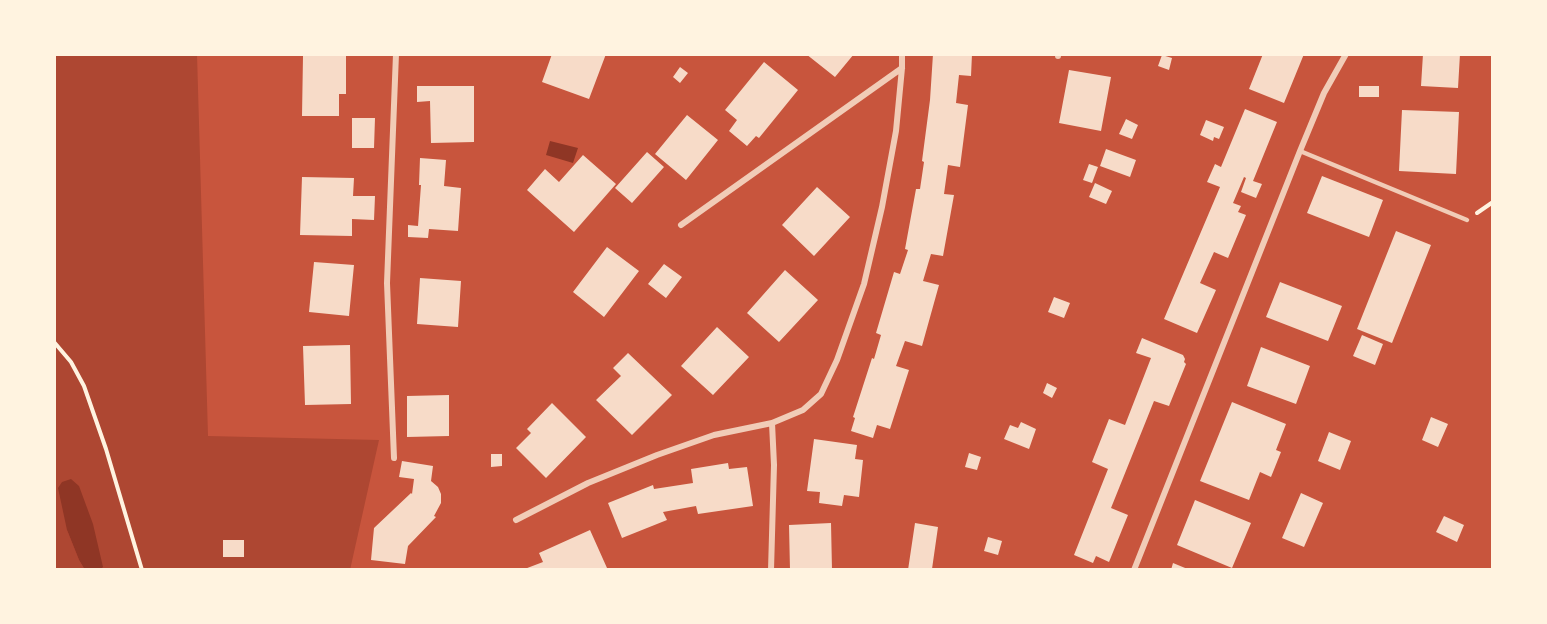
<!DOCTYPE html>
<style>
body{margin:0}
#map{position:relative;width:1547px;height:624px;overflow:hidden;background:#c8553d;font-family:"Source Sans 3",sans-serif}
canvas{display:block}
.frame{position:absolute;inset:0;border:56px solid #fff3e0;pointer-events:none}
</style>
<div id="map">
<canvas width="1547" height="624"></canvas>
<div class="frame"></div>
</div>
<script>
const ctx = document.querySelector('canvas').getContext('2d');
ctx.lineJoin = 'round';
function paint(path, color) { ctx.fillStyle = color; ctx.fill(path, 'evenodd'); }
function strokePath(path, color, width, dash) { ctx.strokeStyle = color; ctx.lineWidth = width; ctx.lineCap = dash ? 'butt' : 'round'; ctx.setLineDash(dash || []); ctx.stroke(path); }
paint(new Path2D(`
 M54,54H197L208,436L379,440L350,570H101L103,567L67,530L79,560L85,570H54Z`), '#ae4732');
paint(new Path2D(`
 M550,141L578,148L573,163L546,155Z
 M71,479L79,486L93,524L103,567L101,570H85L79,560L67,530L58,488L62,482Z`), '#8f3625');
paint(new Path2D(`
 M552,54H606L589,99L542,82Z
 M806,54H854L835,77Z
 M933,54H972L971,76L959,75L956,103L968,105L960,167L948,165L944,194L954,195L943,256L931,254L923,281L939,285L922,346L905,341L896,366L909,370L890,429L877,425L873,438L851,431L855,418L853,417L872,358L874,359L881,335L876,333L894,272L900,274L908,250L905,249L916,189H920L924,162L922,161L930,100Z
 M1263,54H1304L1284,103L1249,89Z
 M1423,54H1460L1458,88L1421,86Z
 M1162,55L1172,58L1169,70L1158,66Z
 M303,56H346V94H339V116H302Z
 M764,62L798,90L759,138L756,136L747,146L729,131L737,120L725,110Z
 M680,67L688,73L680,83L673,77Z
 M1069,70L1111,77L1101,131L1059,123Z
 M417,86H474V142L431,143L430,101L417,102Z
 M1359,86H1379V97H1359Z
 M1245,109L1277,122L1253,181L1262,184L1256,198L1241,192L1246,178L1244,177L1233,203L1241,206L1238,212L1246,215L1228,258L1214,252L1200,283L1216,290L1197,333L1164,319L1220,187L1207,182L1215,164L1221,167Z
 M1402,110L1459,112L1456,174L1399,171Z
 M687,115L718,140L686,180L655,154Z
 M352,118H375L374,148H352Z
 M1126,119L1138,125L1132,139L1119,134Z
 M1206,120L1224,127L1219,139L1214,137L1213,141L1200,135Z
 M1106,149L1136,160L1130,177L1100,166Z
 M647,152L664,167L632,203L615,188Z
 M583,155L616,184L574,232L527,190L545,169L559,182Z
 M420,158L446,160L444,186L461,188L458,231L429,229L428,238L408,237V225L418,226L421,185H419Z
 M1089,164L1098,167L1092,183L1083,180Z
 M1322,176L1383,200L1369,237L1307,213Z
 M302,177L354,178L353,196H375L374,220L352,219V236L300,235Z
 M1095,183L1112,191L1106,204L1089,197Z
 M817,187L850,217L814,256L782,225Z
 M1396,231L1431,245L1392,343L1357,329Z
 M607,247L639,271L604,317L573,292Z
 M314,262L354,265L349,316L309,312Z
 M664,264L682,277L666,298L648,284Z
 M785,270L818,300L779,342L747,313Z
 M420,278L461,281L458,327L417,324Z
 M1280,282L1342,306L1328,341L1266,317Z
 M1054,297L1070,303L1064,318L1048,312Z
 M717,327L749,357L713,395L681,366Z
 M1362,335L1383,344L1375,365L1353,356Z
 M1142,338L1183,355L1185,359L1184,362L1186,364L1169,406L1154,401L1111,508L1128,515L1109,562L1096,556L1093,563L1074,555L1108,469L1092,462L1109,419L1125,425L1151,358L1136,353Z
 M350,345L351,404L305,405L303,346Z
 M1261,347L1310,366L1296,404L1247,386Z
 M628,353L672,395L632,435L596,400L621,376L613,368Z
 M1047,383L1057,388L1052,398L1043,393Z
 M449,395V436L407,437V396Z
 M1232,402L1286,424L1276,450L1281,452L1271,477L1260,472L1249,500L1200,481Z
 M552,403L586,437L546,478L516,448L531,433L527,429Z
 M1431,417L1448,424L1438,447L1422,440Z
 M1021,422L1036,429L1029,449L1004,439L1010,425L1018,428Z
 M1329,432L1351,441L1340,470L1318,461Z
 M814,439L857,445L855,459L863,460L859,497L844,495L842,506L819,503L820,492L807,491Z
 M969,453L981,457L977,470L965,467Z
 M491,454H502V466L491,467Z
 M402,461L433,466L431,481L438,487L441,494V503L434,516L436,517L408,546L405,564L371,560L374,528L411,493L412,494L414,479L399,477Z
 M728,463L729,469L747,467L753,506L698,514L696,506L663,512L667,520L622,538L608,503L653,485L654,489L693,483L691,469Z
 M1301,493L1323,503L1304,547L1282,538Z
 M1195,500L1251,523L1232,568L1177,545Z
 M1444,516L1464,525L1457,542L1436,532Z
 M831,523L832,570H790L789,525Z
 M915,523L938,527L932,569L929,570H908Z
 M590,530L607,568L603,570H522L543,562L539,553Z
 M988,537L1002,541L998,555L984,551Z
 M223,540H244V557H223Z
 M1173,563L1190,570H1171Z`), '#f7dbc8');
strokePath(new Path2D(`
 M1477,213L1493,202
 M54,342L71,362L84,386L106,449L142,570`), '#fff3e0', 4);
strokePath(new Path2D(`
 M1300,151L1467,220`), '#f1ccb7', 4.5);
strokePath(new Path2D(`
 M1058,54V56
 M681,225L902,68
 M394,458L387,283L396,54
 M516,520L588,483L657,455L714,435L772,423
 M771,570L774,465L772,423L803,410L821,394L837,360L864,284L882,207L896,131L902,68V54
 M1134,570L1300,151L1324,93L1346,54`), '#f1ccb7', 6);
</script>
